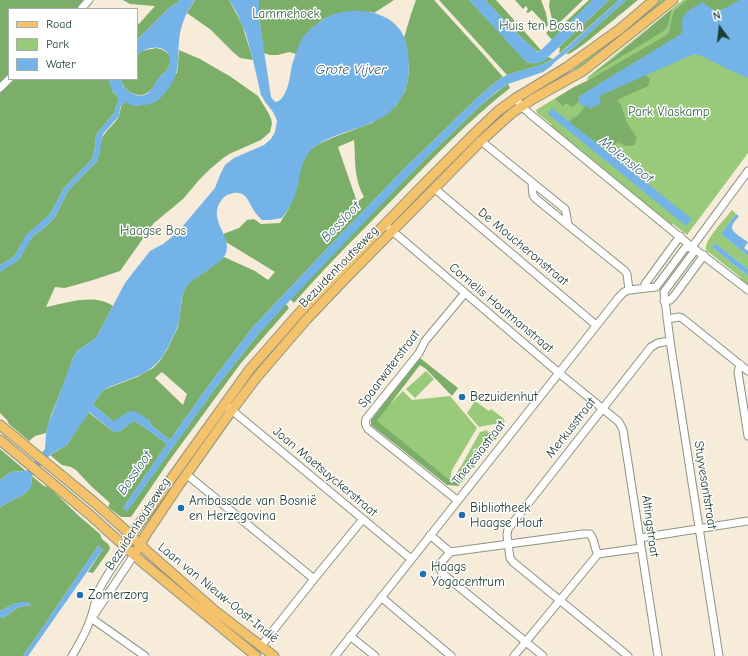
<!DOCTYPE html>
<meta charset="utf-8">
<style>
body{margin:0}
#map{position:relative;width:748px;height:656px;overflow:hidden;background:#f7ebd9;font-family:"Comic Neue",sans-serif}
canvas{display:block}
.legend{position:absolute;left:8px;top:8px;width:130px;height:72px;box-sizing:border-box;background:#fff;border:1px solid #a5b1ae;margin:0;padding:5px 7px;list-style:none;font-size:12px;color:#1f3d34}
.legend li{display:flex;align-items:center;gap:8px;height:20px}
.legend b{width:20px;border:1px solid #a5b1ae}
.north{position:absolute;left:700px;top:8px;width:40px;height:40px;-webkit-text-stroke:3px #fff;paint-order:stroke;rotate:345deg;font-size:11px;font-weight:700;line-height:16px;text-align:center;color:#1f3d34}
.north::after{content:'';display:block;margin:auto;width:14px;height:18px;background:#1f3d34;clip-path:polygon(50% 0,100% 100%,50% 72%,0 100%)}
</style>
<div id="map">
<canvas width="748" height="656"></canvas>
<ul class="legend">
<li><b style="height:5px;background:#f3c26a"></b>Road</li>
<li><b style="height:11px;background:#98ca79"></b>Park</li>
<li><b style="height:11px;background:#73b3e7"></b>Water</li>
</ul>
<div class="north">N</div>
</div>
<script>
const ctx = document.querySelector('canvas').getContext('2d');
ctx.lineJoin = 'round';
function paint(path, color) { ctx.fillStyle = color; ctx.fill(path, 'evenodd'); }
function strokePath(path, color, width, dash) { ctx.strokeStyle = color; ctx.lineWidth = width; ctx.lineCap = dash ? 'butt' : 'round'; ctx.setLineDash(dash || []); ctx.stroke(path); }
function write(font, color, halo, rows, align = 'center') {
  ctx.font = font + ' "Comic Neue",sans-serif'; ctx.lineWidth = 3; ctx.setLineDash([]); ctx.textBaseline = 'middle'; ctx.strokeStyle = halo; ctx.fillStyle = color; for (const [text, x, y, turn = 0] of rows) {
    ctx.save(); ctx.translate(x, y); ctx.rotate((+turn || 0) * Math.PI / 180); ctx.textAlign = isNaN(turn) ? turn : align; if (halo) ctx.strokeText(text, 0, 0); ctx.fillText(text, 0, 0); ctx.restore();
  }
}
paint(new Path2D(`
 M658,0H668L592,60L575,71L574,68Z
 M683,0H748V153L687,235L673,224L671,225L548,126L552,125L537,113L536,110L574,87L587,81L588,77Z
 M732,210L736,214L721,234L748,256V269L715,243L712,247L748,276V287L743,283L740,277L706,250C704,240 725,219 732,210Z
 M426,371L434,379L415,398L406,389Z
 M403,391L412,400L450,396L477,428L452,470L450,480L376,421L387,407Z
 M475,401L489,411L491,409L503,418L505,422L479,427L467,413Z
 M487,430L488,433L485,435L484,446L478,456L473,459L466,468H460L480,432Z`), '#98ca79');
paint(new Path2D(`
 M0,0H83L76,9H9V75L0,83Z
 M123,0H181L170,7L137,40V23L139,24L155,6L130,4Z
 M195,0H229L242,24L253,60L240,58L233,52L211,30L187,13Z
 M259,0H394L374,13L371,12L332,15L322,20L312,28L304,37L296,54L289,52L278,55H270L264,53L259,17Z
 M416,0H434L483,54L503,77L492,85L476,99L404,169L340,235L253,327L209,385L170,440L152,426L149,420L128,412L114,422L111,420L93,404L100,394L103,390L137,377L153,368L159,362L167,350L178,327L180,315L182,298L184,290L190,282L206,271L224,257L255,271L268,280L275,272L226,242L223,234L239,228L247,220L254,219L261,224L280,223L289,208L303,162L305,158L310,150L317,145L334,137L372,123L396,106L405,91L408,80L409,67L407,53L406,43L404,38L411,14ZM354,140C356,162 353,175 364,197L357,202L338,147ZM162,372L187,394L183,405L155,378Z
 M439,0H469L527,62C535,65 543,62 548,57L553,59L541,65L507,75Z
 M485,0H496L541,50L539,51H536L519,35Z
 M515,0H541L546,13L548,25L543,30L539,25L543,22L532,10L528,13L526,12L528,9L526,6L523,9Z
 M550,0H583L558,24H553L549,6Z
 M589,0H593L552,40L546,33L551,28L560,27Z
 M609,0H619L560,53L559,52L560,49L559,47Z
 M626,0H638L584,44L574,51L569,54H566Z
 M687,0H740L728,7L718,11L712,9L702,2L698,6L690,10L682,23C683,27 684,31 681,34L578,97L580,100L573,107L566,103L563,106L555,99L574,87L587,81L667,35L669,31L674,11Z
 M672,9L667,28L662,32L588,77L609,62Z
 M156,48C167,50 176,58 167,70C165,73 161,75 159,78C155,83 153,90 147,93C139,98 127,93 123,85C122,83 121,81 121,79H137V55L142,51Z
 M179,50L200,59L231,77L258,96L269,114L271,119L272,123L270,132L261,140L229,154L222,159L210,169L200,179L183,199L154,223L120,271L93,280L65,288L55,287L46,307C67,303 94,293 113,306L96,338L77,351L73,358L64,383L51,415L46,433L35,436L29,441L9,424L7,420L0,413V272L21,257L24,249L31,239L34,235L42,230L55,217L68,191L97,161L102,138C106,130 116,123 119,116C120,113 120,108 123,103L125,102L137,106L177,73L178,65Z
 M646,75L650,79L648,86L617,100L621,105L627,123L637,138L634,145L626,146L618,142C611,148 610,148 601,147L569,122C572,118 574,118 577,116C581,112 583,108 587,105L591,109L599,96Z
 M15,79H109L113,92L118,97V101L114,113L99,131L96,136L94,153L92,159L64,188L50,214L38,226L31,231L20,246L14,257L0,265V93Z
 M508,84L510,88C469,120 432,159 395,197C361,232 326,266 294,303L290,299L344,242L421,163L481,105L499,90Z
 M286,304L289,308L241,363L169,461L131,517H121L108,507L110,503L91,486L76,470L71,467L62,465L50,455L67,445L88,412L114,432C123,433 126,424 134,421L144,427L167,444L123,508L127,511L214,390L260,332Z
 M420,358L458,388L452,396L426,369L420,365L377,421L450,480L453,482L455,476L460,468H466L465,463L468,459C482,459 484,447 485,435L495,429V428L506,425V426L459,486L447,485L371,425V420Z
 M0,449L26,471L11,472L0,480Z
 M32,476L44,486L48,487L53,491L79,516L100,534L102,539L109,545L110,549L93,573L88,572L103,549L98,546L23,656H0V618H3L19,607L31,605L16,603L0,611V507L26,493L31,487Z`), '#7aae69');
paint(new Path2D(`
 M181,0H195C187,11 183,20 180,33C176,58 183,74 164,94C160,99 156,103 149,104C143,106 138,106 131,105C128,104 126,102 123,103L120,108L119,116L103,134L102,138L100,154L97,161L68,191L55,217L42,230L34,235L31,239L19,260L0,272V265L14,257L26,235L50,214L64,188L92,159L94,153L96,136L99,131L114,113L118,101V97C113,92 109,87 109,79H121C122,82 122,85 124,87C130,94 139,98 147,94C152,91 154,84 158,79C161,76 164,73 167,70C173,62 170,51 160,48C152,46 143,50 137,55V40L170,7Z
 M229,0H259V17L271,97L274,101L276,102C288,99 290,75 292,65C295,56 298,45 303,37C308,31 315,25 321,21C343,5 385,7 401,31C409,44 410,64 408,78C408,84 405,90 403,95C385,130 344,126 316,146C297,159 302,182 293,200C290,207 286,212 282,218L270,220H262C259,217 256,214 254,211C248,200 245,189 230,194C225,195 222,199 219,204C210,222 232,237 226,253C221,265 196,275 187,286C179,296 182,310 179,321C178,328 174,334 171,341C155,377 135,375 103,390L100,394L93,404L111,420L114,421L128,412L132,411L136,412L149,420L152,426L170,440L209,385L253,327L340,235L404,169L476,99L492,85L503,77L507,75L541,65L553,59L563,51L619,0H626L574,47L556,61L550,67L543,72L508,84L497,91L481,105L421,163L373,213L260,332L214,390L128,510L126,511L123,508L167,444L144,427L134,421C126,424 123,433 114,432L89,412L67,445L51,454L32,476L31,487L26,493L0,507V480L11,472L26,471L45,449L46,433L49,422L73,358L77,351L96,338L125,283L150,251L163,244L177,233L215,188L220,175L225,165L234,158L264,145L271,139L275,132L277,121L275,116L273,112L266,103L261,95L253,60L246,34L237,13Z
 M469,0H485L519,35L536,51L537,52L541,50L593,0H609L545,60C537,64 532,65 524,60Z
 M740,0H748V78L729,70L702,56L694,54L599,96L601,103L590,109L587,105L584,107L578,102L580,100L578,98L586,92L681,34C684,30 682,27 682,22C683,11 695,8 702,2L712,9L718,11L728,7Z
 M552,108L692,219L686,226L548,114Z
 M736,214L739,216C737,219 732,223 732,227C731,232 744,239 748,242L744,248L748,251V256L721,234Z
 M715,243L748,269V276L712,247Z
 M98,546L103,549L28,656H23Z
 M21,602H27L32,604L31,605L19,607L3,618H0V611L16,603Z`), '#73b3e7');
const minor = new Path2D(`
 M81,9L89,0
 M0,88L9,79
 M519,103L521,106L530,114L692,247L748,290
 M481,141L565,209C567,215 567,220 568,225L625,271L627,274L629,290
 M532,183L533,195L535,198L568,225
 M434,188L596,325
 M390,229L559,373L619,422L623,430L658,656
 M692,247L693,253L664,292L670,341L719,656
 M692,247L748,171
 M656,287L685,248L692,247
 M645,288V284L680,236
 M664,301L670,300L674,296L704,255
 M667,319L679,317L682,318L748,371
 M740,364L738,372L748,436
 M228,407L411,559
 M186,474L314,579
 M457,500L368,429C365,425 365,423 366,419L419,353L425,341L465,293
 M430,535L450,552
 M640,538L748,521
 M598,554L641,548
 M381,597L451,656
 M94,615L134,555
 M91,618L145,656
 M350,636L375,656
 M261,646L314,579L363,519
 M72,656C79,644 86,633 90,620C94,610 95,600 99,590C106,575 117,561 126,548
 M335,656L619,297L624,292L629,290L656,287
 M514,656L598,554
 M543,656L442,573L439,567L440,564L450,552L583,534H590C595,540 594,548 598,554
 M628,656L513,562L510,558L507,535L508,529L512,524L651,347L658,343L670,341`);
const major = new Path2D(`
 M0,425L94,502L123,528L149,553L214,610L274,656
 M0,440L89,514L143,563L256,656
 M126,548L131,536L137,527L186,458L250,369L299,313L421,187L474,134L498,111L516,98L567,67L620,29L654,0
 M134,555L145,536L179,485L232,410L257,377L306,320L346,278L481,141L512,113L533,99L583,71L673,0`);
strokePath(minor, '#8b9486', 9);
strokePath(major, '#8b9486', 11);
strokePath(minor, '#fff', 7);
strokePath(major, '#f3c26a', 9);
for (const [x, y, r, color] of [
 [462,397,4,"#1f6fb2"],
 [181,508,4,"#1f6fb2"],
 [462,515,4,"#1f6fb2"],
 [423,574,4,"#1f6fb2"],
 [80,595,4,"#1f6fb2"]
]) { const dot = new Path2D(); dot.arc(x, y, r, 0, 2 * Math.PI); ctx.fillStyle = color; ctx.fill(dot); strokePath(dot, '#fff', 1.5); }
write('13px', '#3d6045', '#fff', [
 ["Lammehoek",286,14],
 ["Huis ten Bosch",541,26],
 ["Park Vlaskamp",669,112],
 ["Haagse Bos",153,231]
]);
write('13px', '#1f3d34', '#fff', [
 ["De Moucheronstraat",523,247,40],
 ["Bezuidenhoutseweg",339,267,-46],
 ["Cornelis Houtmanstraat",501,308,40],
 ["Spaarwaterstraat",389,369,-53],
 ["Merkusstraat",571,428,-52],
 ["Theresiastraat",479,453,-52],
 ["Joan Maetsuyckerstraat",325,472,40],
 ["Stuyvesantstraat",705,485,81],
 ["Bezuidenhoutseweg",138,524,-57],
 ["Altingstraat",650,526,82],
 ["Laan van Nieuw-Oost-Indië",218,593,39]
]);
write('13px', '#1f3d34', '#fff', [
 ["Bezuidenhut",470,397],
 ["Ambassade van Bosnië",189,501],
 ["en Herzegovina",189,516],
 ["Bibliotheek",470,508],
 ["Haagse Hout",470,523],
 ["Haags",431,567],
 ["Yogacentrum",431,582],
 ["Zomerzorg",88,595]
], 'left');
write('italic 14px', '#38606a', '#fff', [
 ["Grote Vijver",351,70],
 ["Molensloot",626,160,39],
 ["Bossloot",341,222,-46],
 ["Bossloot",135,473,-55]
]);
</script>
